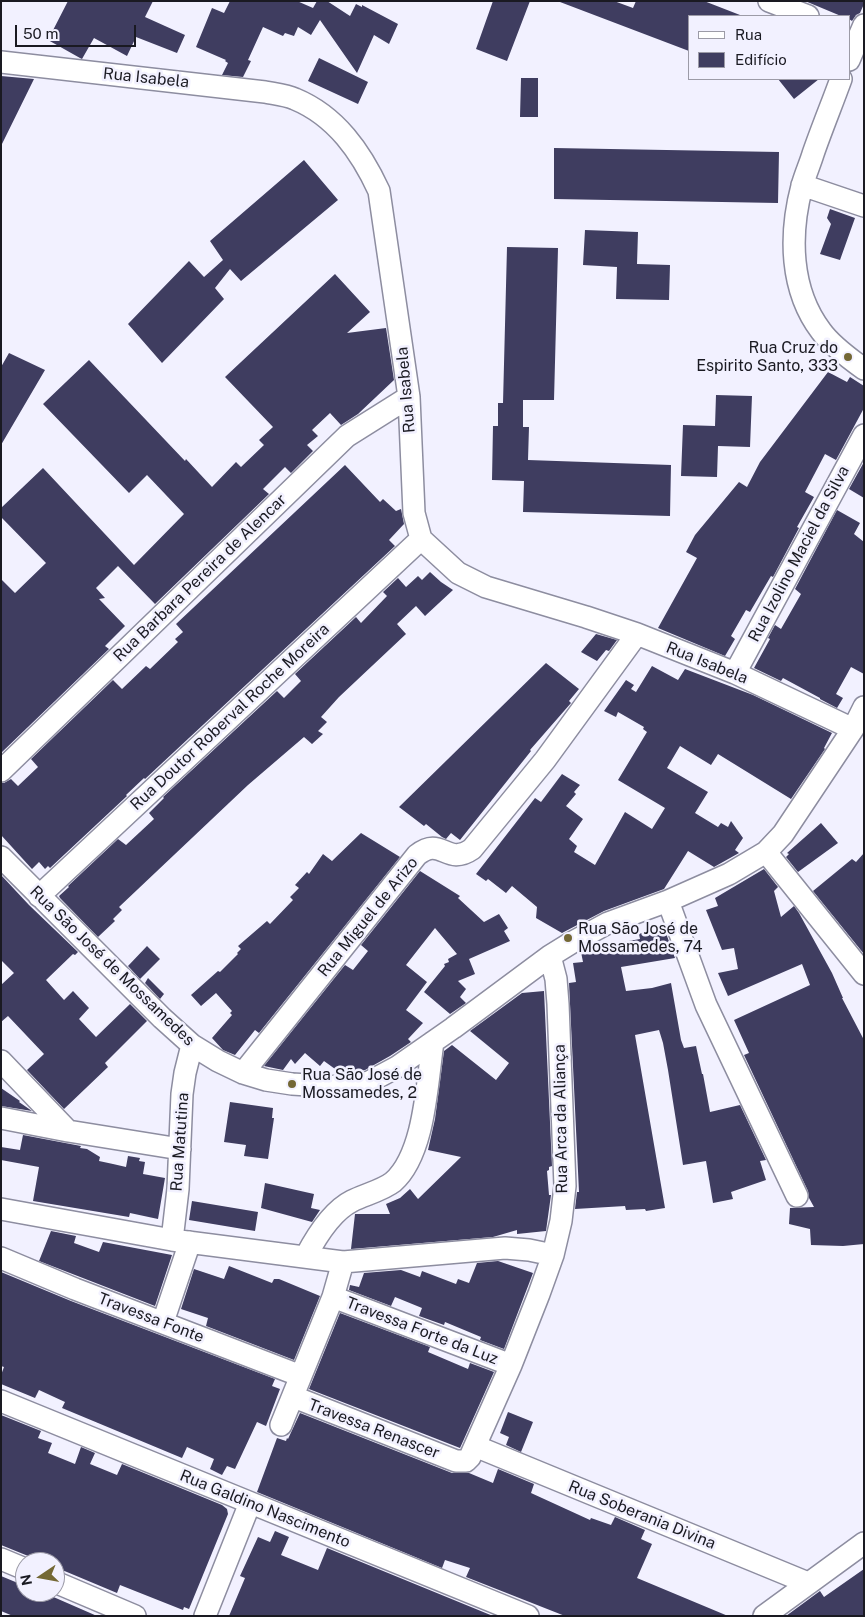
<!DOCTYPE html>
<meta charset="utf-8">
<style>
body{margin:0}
#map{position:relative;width:865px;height:1617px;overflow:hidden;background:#f2f1ff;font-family:"Public Sans",sans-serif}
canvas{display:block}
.frame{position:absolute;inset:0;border:2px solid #1a1a22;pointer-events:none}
.legend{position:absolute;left:688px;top:15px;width:162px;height:65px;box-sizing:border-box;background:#f2f1ff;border:1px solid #9c9ba7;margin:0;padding:6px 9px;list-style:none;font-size:15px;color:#1a1a22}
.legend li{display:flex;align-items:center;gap:10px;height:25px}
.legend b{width:25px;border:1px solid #9c9ba7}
.north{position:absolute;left:15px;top:1552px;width:50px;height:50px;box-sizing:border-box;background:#f2f1ff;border:1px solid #9c9ba7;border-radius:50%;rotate:258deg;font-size:14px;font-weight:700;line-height:20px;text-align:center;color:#1a1a22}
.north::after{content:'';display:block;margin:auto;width:18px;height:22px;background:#746835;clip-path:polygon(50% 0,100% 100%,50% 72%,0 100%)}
.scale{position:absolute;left:15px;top:25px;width:121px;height:22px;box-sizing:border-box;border:2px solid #1a1a22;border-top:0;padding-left:6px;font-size:15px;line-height:18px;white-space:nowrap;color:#1a1a22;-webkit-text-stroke:4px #f2f1ff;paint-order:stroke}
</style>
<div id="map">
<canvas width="865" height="1617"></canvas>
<div class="frame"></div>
<ul class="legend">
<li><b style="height:6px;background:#fff"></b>Rua</li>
<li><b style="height:14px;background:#3f3d60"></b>Edifício</li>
</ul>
<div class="north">N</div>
<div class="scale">50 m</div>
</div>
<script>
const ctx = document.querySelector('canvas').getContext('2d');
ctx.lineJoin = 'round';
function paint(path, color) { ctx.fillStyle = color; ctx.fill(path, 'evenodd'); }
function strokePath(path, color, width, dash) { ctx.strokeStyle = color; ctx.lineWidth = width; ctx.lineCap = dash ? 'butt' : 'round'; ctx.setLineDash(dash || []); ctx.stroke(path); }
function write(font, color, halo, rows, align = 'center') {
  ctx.font = font + ' "Public Sans",sans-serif'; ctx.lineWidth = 5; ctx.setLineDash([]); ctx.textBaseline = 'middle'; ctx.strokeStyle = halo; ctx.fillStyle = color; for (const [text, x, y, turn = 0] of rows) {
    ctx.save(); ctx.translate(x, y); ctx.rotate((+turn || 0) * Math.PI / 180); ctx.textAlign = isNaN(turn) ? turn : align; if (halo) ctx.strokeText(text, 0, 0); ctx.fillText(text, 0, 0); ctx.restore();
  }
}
paint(new Path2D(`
 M68,1H153L145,17L185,35L177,53L136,37L127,56L94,38L82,59L80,58L48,40Z
 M230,1H297L313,8L317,1H327L350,16L356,4L362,7V5L398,24L389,44L374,35L357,73L320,20L311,35L298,27L294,36L285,33L283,36L263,27L248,60L251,61L243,77L222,75L228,63L225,61L226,60L196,47L212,8L224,13Z
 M493,1H530L507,61L476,49Z
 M560,1H614L633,8L636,1H704L740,15V16H689V51L560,2Z
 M805,1H864V4L860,13L856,15L852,21L849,19V16H841Z
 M319,58L368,82L358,104L308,81Z
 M1,76L34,79L1,146Z
 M521,78H538V117H520Z
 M778,79H819L794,99Z
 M554,148L779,152L778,203L554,199Z
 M304,160L338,200L241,281L230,269L215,288L224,299L162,363L128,324L189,261L204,277L223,260L210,241Z
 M830,209L855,218L840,260L820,254L831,224L827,218Z
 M585,230L638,232L637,264L670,265L669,300L616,299L617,267L583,265Z
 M507,247L558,248L554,400H523V427H529L528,460L671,465L670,516L523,512L524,481L492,480L493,426H498V403H503Z
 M335,274L370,312L347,333L386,328L394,380L358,414L341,425L330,413L312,430L318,436L307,445L313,451L291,473L285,467L263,489L269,494L155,604L118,566L96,588L105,598L99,599L125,626L105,646L109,649L1,753V579L15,593L46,563L1,517V508L43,468L134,565L184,514L147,475L129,493L43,404L89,360L185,461L186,459L212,487L236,462L241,467L264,445L259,440L273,427L225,377Z
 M9,353L45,370L1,445V367Z
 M828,372L847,382L850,377L864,386V408L836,460L825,454L805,492L814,497L797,527L799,528L773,577L771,576L750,612L746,610L731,636L735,639L725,656L658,628L697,558L686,552L695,535L739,482L747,487L760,462Z
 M716,395L752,396L750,447L718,446L717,477L681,476L683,425L715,426Z
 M864,462V498L849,489Z
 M345,465L380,502L383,499L396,511L401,509L404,524L389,540L395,546L145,779L144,778L126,795L127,796L50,868L48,866L45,869L39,862L32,869L1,835V783H4L11,779L18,786L38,767L31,759L113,680L122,689L146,666L150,669L178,642L175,639L183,632L176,624Z
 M837,510L860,523L854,534L864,542V674L851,667L836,694L843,698L837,708L820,699V698L783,678L781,681L754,668L770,639L768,638L775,625L781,629L801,594L795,589Z
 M430,572L441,582L453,590L425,616L416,606L397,624L406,634L339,697L321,717L327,722L318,731L323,734L312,744L304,737L248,785L119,907L122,910L113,919L115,921L98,937L60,898L59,896L69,887L68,886L118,839L126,845L154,819L149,813L164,798L163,797L277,691L284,698L301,681L295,674L356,617L361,623L387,596L383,592L398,578L406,587L418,576L422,580Z
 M596,634L617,640L609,651L606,650L597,661L581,652Z
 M546,663L579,689L569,701L571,703L530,750L531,751L460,840L451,833L446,839L442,837L426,824L424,826L399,807Z
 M652,666L678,680L685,669L753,695L832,733L824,748L825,749L791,799L718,754L711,765L680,746L667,768L708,792L695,813L718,827L721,823L728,827L731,821L743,838L735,850L739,853L714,867L688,851L664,889L604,911L562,933L536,918L537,907L512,886L506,893L488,879L486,881L476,874L535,798L541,802L562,774L580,785L574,792L576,794L566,806L583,819L569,839L577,846L574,852L595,865L625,812L652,829L665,808L618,780L647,732L643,729L644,727L618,712L616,717L604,711L626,680L634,685L631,689L636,692Z
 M821,823L838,843L798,872L786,857L789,854L787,853Z
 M361,833L400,857L259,1033L255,1030L235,1055L223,1050L212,1038L232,1015L230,1013L232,1011L216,993L201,1006L191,995L218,971L220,972L238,954L237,953L241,949L238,946L267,921L270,924L293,900L290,897L299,888L295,885L307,872L309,874L323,854L332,861Z
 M864,853V954L813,891L852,859L856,862Z
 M764,869L778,887L774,891L781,917L794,906L799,913L832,973L843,998H842L864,1040V1244L843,1246L811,1245L810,1229L789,1224L790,1208L814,1207L809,1198L808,1191L744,1055L749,1053L734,1020L810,985L802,964L728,996L718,973L738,969L734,948L722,950L706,910L718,906L715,898Z
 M420,871L460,896L458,898L484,922L499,914L508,928L504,931L510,941L469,959L475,974L458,981L466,989L460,997L466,1003L450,1014L424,992L445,966L444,964L449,962L448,959L457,954L435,928L406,965L427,982L406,1010L423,1023L408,1039L411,1042L390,1056L365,1070L342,1074L324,1061L320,1066L305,1053L295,1064L291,1059L283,1070L264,1066L345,965L353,970L368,951L361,945Z
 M1,875L29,905L78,952L75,955L73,954L46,980L64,1000L73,991L89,1008L79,1019L96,1037L130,1004L147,1021L105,1063L108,1067L64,1109L27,1070L44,1054L8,1016L1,1022V985L14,973L1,960Z
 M663,925L675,958L621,967L626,991L652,988L671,983L681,1040L684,1048L696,1046L702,1074H703L710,1112L740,1105L766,1160L760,1161L766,1180L731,1192L733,1199L713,1203L706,1161L683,1165L668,1070L663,1043L659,1030L635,1035L665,1208L646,1211L645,1209L626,1210L625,1206L575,1209L577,1192H579L569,983L576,982L573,963L583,962L581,952L595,944V947L640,939L639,934Z
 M147,946L160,959L140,979L128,966Z
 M148,978L164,994L160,999L145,983Z
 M544,991L552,1166L549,1167V1170L547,1171L549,1195H551L546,1231L517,1234V1230L493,1237L351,1249L355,1214H390L386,1204L400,1198L410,1189L418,1199L461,1157L428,1150L435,1119L444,1051L452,1045L496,1080L509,1063L470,1031L522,993Z
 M1,1088L20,1101L19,1102L32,1111L1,1106Z
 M230,1102L273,1108L272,1118H274L268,1159L244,1156L246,1145L224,1142Z
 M23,1135L81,1146L80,1148L87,1149L100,1157L99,1161L113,1164L126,1167L128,1156L140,1158L139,1161L145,1162L143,1174L165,1178L158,1219L130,1213L129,1217L33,1201L39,1167L1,1160V1147L20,1150Z
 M265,1183L314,1194L311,1208L320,1210L312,1222L261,1208Z
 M192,1201L258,1212L255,1231L189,1220Z
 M51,1231L76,1236L74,1243L99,1252L103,1242L172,1255L155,1306L39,1261Z
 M498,1261L533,1273L504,1349L480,1340L481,1337L445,1322L444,1325L419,1316L422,1308L395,1297L391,1306L349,1290L350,1285L359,1287L364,1273L401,1270L420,1277L422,1271L456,1284L458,1279L469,1283L477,1263Z
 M229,1266L272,1283L274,1279H279L320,1296L294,1360L206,1326L208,1318L181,1309L194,1269L224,1279Z
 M1,1272L71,1301L275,1379L272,1386L280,1389L266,1426L257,1422L235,1469L227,1466L222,1475L210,1469L214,1459L187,1447L182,1458L62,1408L65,1402L39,1390L35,1398L1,1384V1375L4,1367L1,1366Z
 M340,1313L430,1347L428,1352L468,1369L470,1363L494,1372L460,1448L309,1389Z
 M508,1412L533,1422L521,1452L506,1445L509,1437L500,1433Z
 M300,1413L452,1473H469L493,1483L498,1469L534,1484L531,1493L590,1520L591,1518L611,1525L615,1517L645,1530L641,1539L652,1544L637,1578L728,1616H565L466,1577L470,1568L445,1560L442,1568L257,1492L277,1438L286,1441L287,1438L288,1439Z
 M1,1415L41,1431L38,1438L52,1443L48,1453L75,1464L81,1447L95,1453L90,1464L117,1475L122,1464L222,1505L227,1509L228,1514L189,1609L184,1607L183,1610L120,1585L117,1593L55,1567V1562H43L1,1545Z
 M275,1531L289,1537L281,1555L318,1570L327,1548L493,1616H229L245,1578L240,1576L258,1537L270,1542Z
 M864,1569V1616H786L820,1591L824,1597Z
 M1,1576L25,1586V1592H42L97,1616H13L1,1611Z`), '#3f3d60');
const minor = new Path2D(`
 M769,1L808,16
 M849,60L864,25
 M1,62L265,92C275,94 286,95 295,99C336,116 361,152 379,191L409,397L414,513L421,539L458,573L486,587L586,617L637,634L735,673L853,729
 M841,79C832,104 822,128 813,154C810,164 805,175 802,186C789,235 790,290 821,331C831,345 850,359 864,369
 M802,185L864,206
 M735,673L864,435
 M1,771L347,436L409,397
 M766,852L864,974
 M1,857L162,1018L192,1045L218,1061L243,1073L266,1080L292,1084L340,1087L369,1082L397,1067L453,1028L550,956L571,943L608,923L668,901L729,874L766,852L783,834L853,729L864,707
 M39,896L421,539
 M668,901L706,1005L797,1196
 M1,1061L68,1131
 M243,1073L417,855C442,835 446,867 472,849L545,760L637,634
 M1,1118L68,1131L180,1149
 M1,1209L172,1240L343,1262L505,1248L529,1250L553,1255
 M172,1240L178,1189L182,1094L185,1073L192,1045
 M306,1256C316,1237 332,1211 352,1201C364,1195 383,1190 393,1182C425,1154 427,1082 433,1042
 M1,1258L75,1289L301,1376
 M333,1297L511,1365
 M163,1322L190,1242
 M294,1397L456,1461H466L470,1457L511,1365L539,1294L553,1255L561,1221L565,1186L558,1004L556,979L550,956
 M1,1401L528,1616
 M281,1425L333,1297L343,1262
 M475,1446L808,1583
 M1,1559L25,1569
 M55,1582L135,1616
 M205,1616L250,1503
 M764,1616L864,1543`);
strokePath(minor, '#8d8da0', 24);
strokePath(minor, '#fff', 21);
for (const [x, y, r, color] of [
 [848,357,5,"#746835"],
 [568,938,5,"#746835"],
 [292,1084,5,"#746835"]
]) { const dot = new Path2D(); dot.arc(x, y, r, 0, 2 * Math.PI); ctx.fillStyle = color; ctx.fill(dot); strokePath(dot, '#f2f1ff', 2); }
write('16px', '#1a1a22', '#f2f1ff', [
 ["Rua Isabela",146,78,6],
 ["Rua Isabela",406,390,-95],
 ["Rua Izolino Maciel da Silva",799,554,-62],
 ["Rua Barbara Pereira de Alencar",200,578,-44],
 ["Rua Isabela",707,663,22],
 ["Rua Doutor Roberval Roche Moreira",230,717,-43],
 ["Rua Miguel de Arizo",368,917,-51],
 ["Rua São José de Mossamedes",112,966,44],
 ["Rua Arca da Aliança",561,1119,-91],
 ["Rua Matutina",180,1142,-86],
 ["Travessa Fonte",151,1318,21],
 ["Travessa Forte da Luz",422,1331,21],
 ["Travessa Renascer",374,1429,21],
 ["Rua Galdino Nascimento",265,1509,22],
 ["Rua Soberania Divina",642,1515,22]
]);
write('16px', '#1a1a22', '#f2f1ff', [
 ["Rua Cruz do",838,348,"right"],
 ["Espirito Santo, 333",838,366,"right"],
 ["Rua São José de",578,929],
 ["Mossamedes, 74",578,947],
 ["Rua São José de",302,1075],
 ["Mossamedes, 2",302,1093]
], 'left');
</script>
